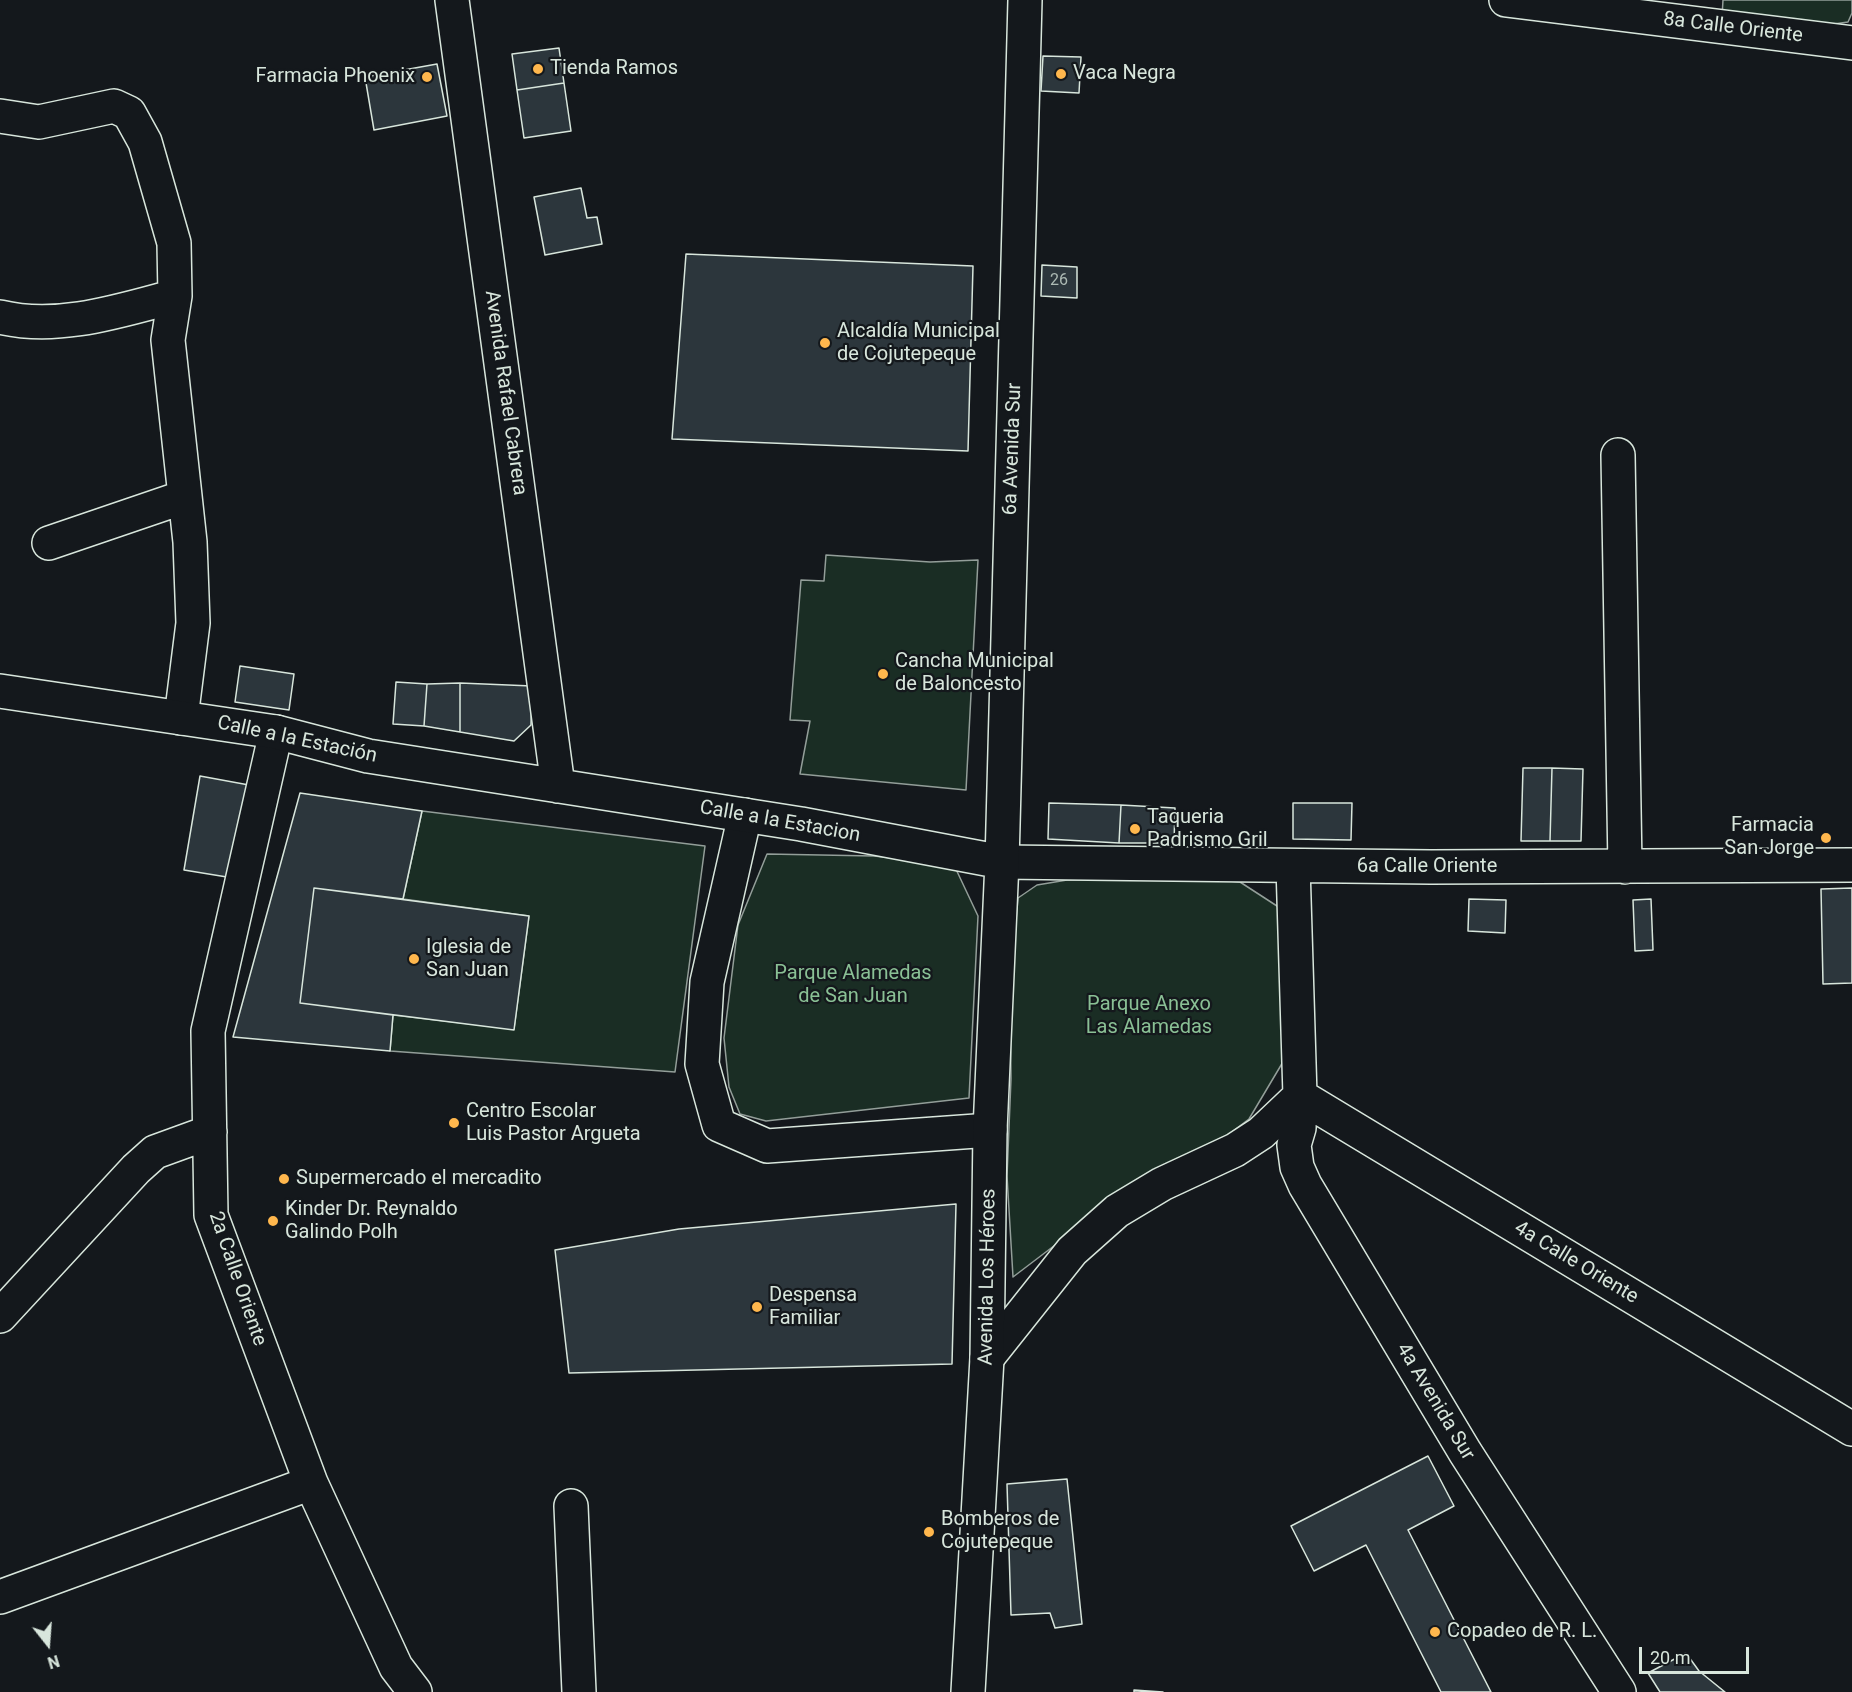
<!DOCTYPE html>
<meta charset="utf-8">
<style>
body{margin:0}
#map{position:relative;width:1852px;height:1692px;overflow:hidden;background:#14181c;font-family:Roboto,sans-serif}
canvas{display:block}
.north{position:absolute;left:18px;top:1614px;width:60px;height:60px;-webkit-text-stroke:4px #14181c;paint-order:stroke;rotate:163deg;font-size:16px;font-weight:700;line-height:24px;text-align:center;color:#d8e6dc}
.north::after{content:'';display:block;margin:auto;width:21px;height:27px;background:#d8e6dc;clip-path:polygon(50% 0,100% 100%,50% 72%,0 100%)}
.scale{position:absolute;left:1639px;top:1647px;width:110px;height:27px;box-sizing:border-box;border:3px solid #d8e6dc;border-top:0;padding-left:8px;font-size:18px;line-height:21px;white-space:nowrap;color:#d8e6dc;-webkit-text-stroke:4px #14181c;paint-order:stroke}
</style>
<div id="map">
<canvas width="1852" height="1692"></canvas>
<div class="north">N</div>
<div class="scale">20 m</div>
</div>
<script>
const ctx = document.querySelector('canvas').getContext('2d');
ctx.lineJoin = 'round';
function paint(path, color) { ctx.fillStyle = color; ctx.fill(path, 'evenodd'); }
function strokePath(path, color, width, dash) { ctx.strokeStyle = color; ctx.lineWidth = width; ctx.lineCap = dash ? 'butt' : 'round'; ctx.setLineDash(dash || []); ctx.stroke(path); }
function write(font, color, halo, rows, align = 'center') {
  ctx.font = font + ' Roboto,sans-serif'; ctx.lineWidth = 4.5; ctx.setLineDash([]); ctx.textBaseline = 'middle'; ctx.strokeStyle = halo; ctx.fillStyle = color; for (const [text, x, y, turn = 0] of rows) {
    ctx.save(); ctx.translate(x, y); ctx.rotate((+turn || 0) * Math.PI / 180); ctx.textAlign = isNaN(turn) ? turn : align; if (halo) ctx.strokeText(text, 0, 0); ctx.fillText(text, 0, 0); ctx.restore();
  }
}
const green = new Path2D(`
 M1723,0H1852V13L1848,22L1827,25L1722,17Z
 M826,555L930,562L978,560L966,790L800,774L810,721L790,720L801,580L824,581Z
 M422,811L705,846L675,1072L390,1051L393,1015L514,1029L529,916L403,899Z
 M767,854L874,856L954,865L978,916L969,1098L766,1121L740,1114L729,1087L724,1038L738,925Z
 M1176,876L1240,882L1297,919L1299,1035L1249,1119L1204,1153L1113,1201L1013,1277L1007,1176L1011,1079L1010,987L1018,898L1037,885L1067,880Z`);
paint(green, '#1a2d24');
strokePath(green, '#939e99', 1.5);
const building = new Path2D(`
 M559,48L564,83L517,90L512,54Z
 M1043,56L1081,57L1079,93L1041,91Z
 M437,64L447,116L374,130L365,77Z
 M564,83L571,131L524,138L517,90Z
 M581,188L587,218L597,217L602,244L545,255L534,197Z
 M686,254L973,266L968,451L672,439Z
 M1042,265L1077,267V298L1041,296Z
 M240,666L294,674L289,710L235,702Z
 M396,682L427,684L424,726L393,724Z
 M460,683L532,686L531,725L514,741L460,732Z
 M460,683V732L424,726L427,684Z
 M1523,768H1552L1550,841H1521Z
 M1552,768L1583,769L1581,841H1550Z
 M200,776L249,785L233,878L184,870Z
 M300,793L422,811L403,899L314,888L300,1003L393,1015L390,1051L233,1037Z
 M1049,803L1121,805L1119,843L1048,839Z
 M1293,803H1352L1351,840L1293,839Z
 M1121,805L1175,808L1174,843H1119Z
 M314,888L529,916L514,1030L300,1003Z
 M1852,888V983L1823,984L1821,889Z
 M1469,899L1506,900L1505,933L1468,931Z
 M1651,899L1653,950L1635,951L1633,900Z
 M956,1204L952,1364L569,1373L555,1250L679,1229Z
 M1428,1456L1454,1506L1408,1530L1491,1692H1441L1366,1545L1314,1571L1291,1526Z
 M1067,1479L1082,1624L1055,1628L1050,1613L1011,1615L1007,1484Z
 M1686,1653L1699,1671L1725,1692H1660L1648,1673Z
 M1134,1690L1163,1692H1134Z`);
paint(building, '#2c363c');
strokePath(building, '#d8e6dc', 1.5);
const street = new Path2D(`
 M1506,0L1852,43
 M0,116L39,122L114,106L129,113L145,142L174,243L175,296L168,340L190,542L193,623L181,718
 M0,317C58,331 119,311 175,296
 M1618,455L1625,867
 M49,543L184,497
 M276,732L208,1031L211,1215L311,1483L396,1667L415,1692
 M745,815L707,982L702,1064L719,1125L767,1146L990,1130
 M1002,862L1431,867L1852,865
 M1293,866L1300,1096L1299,1128L1294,1145L1297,1167L1305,1185L1465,1452L1619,1692
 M1300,1096L1852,1429
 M0,1316L136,1169L155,1152L210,1132
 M987,1358L1072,1251L1117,1211L1162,1184L1235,1150L1261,1133L1300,1096
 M571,1506L579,1692
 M0,1597L311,1483`);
const secondary = new Path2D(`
 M452,0L558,786
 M0,691L276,732L368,756L801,824L1002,862
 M968,1692L987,1358L990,1130L1002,862L1025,0`);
strokePath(street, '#d8e6dc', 36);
strokePath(secondary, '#d8e6dc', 36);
strokePath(street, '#14181c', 33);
strokePath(secondary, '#14181c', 33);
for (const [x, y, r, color] of [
 [538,69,6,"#ffb74d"],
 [1061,74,6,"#ffb74d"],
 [427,77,6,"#ffb74d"],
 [825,343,6,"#ffb74d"],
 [883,674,6,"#ffb74d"],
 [1135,829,6,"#ffb74d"],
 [1826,838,6,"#ffb74d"],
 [414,959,6,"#ffb74d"],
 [454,1123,6,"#ffb74d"],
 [284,1179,6,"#ffb74d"],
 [273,1221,6,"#ffb74d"],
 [757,1307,6,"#ffb74d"],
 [929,1532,6,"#ffb74d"],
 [1435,1632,6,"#ffb74d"]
]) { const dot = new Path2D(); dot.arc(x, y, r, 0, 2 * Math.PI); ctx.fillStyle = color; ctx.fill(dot); strokePath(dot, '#14181c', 2); }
write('16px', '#adbab4', null, [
 ["26",1059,281]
]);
write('20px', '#d8e6dc', '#14181c', [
 ["8a Calle Oriente",1733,28,7],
 ["Avenida Rafael Cabrera",505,393,82],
 ["6a Avenida Sur",1013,449,-88],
 ["Calle a la Estación",297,740,12],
 ["Calle a la Estacion",780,822,10],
 ["6a Calle Oriente",1427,867],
 ["4a Calle Oriente",1576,1263,31],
 ["Avenida Los Héroes",988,1277,-89],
 ["2a Calle Oriente",237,1279,71],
 ["4a Avenida Sur",1435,1402,59]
]);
write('20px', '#d8e6dc', '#14181c', [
 ["Tienda Ramos",550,69],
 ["Vaca Negra",1073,74],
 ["Farmacia Phoenix",415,77,"right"],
 ["Alcaldía Municipal",837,332],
 ["de Cojutepeque",837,355],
 ["Cancha Municipal",895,662],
 ["de Baloncesto",895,685],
 ["Taqueria",1147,818],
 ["Padrismo Gril",1147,841],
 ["Farmacia",1814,826,"right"],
 ["San Jorge",1814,849,"right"],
 ["Iglesia de",426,948],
 ["San Juan",426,971],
 ["Centro Escolar",466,1112],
 ["Luis Pastor Argueta",466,1135],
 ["Supermercado el mercadito",296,1179],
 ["Kinder Dr. Reynaldo",285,1210],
 ["Galindo Polh",285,1233],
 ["Despensa",769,1296],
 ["Familiar",769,1319],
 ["Bomberos de",941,1520],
 ["Cojutepeque",941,1543],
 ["Copadeo de R. L.",1447,1632]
], 'left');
write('20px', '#8ac095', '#14181c', [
 ["Parque Alamedas",853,974],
 ["de San Juan",853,997],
 ["Parque Anexo",1149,1005],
 ["Las Alamedas",1149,1028]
]);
</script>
